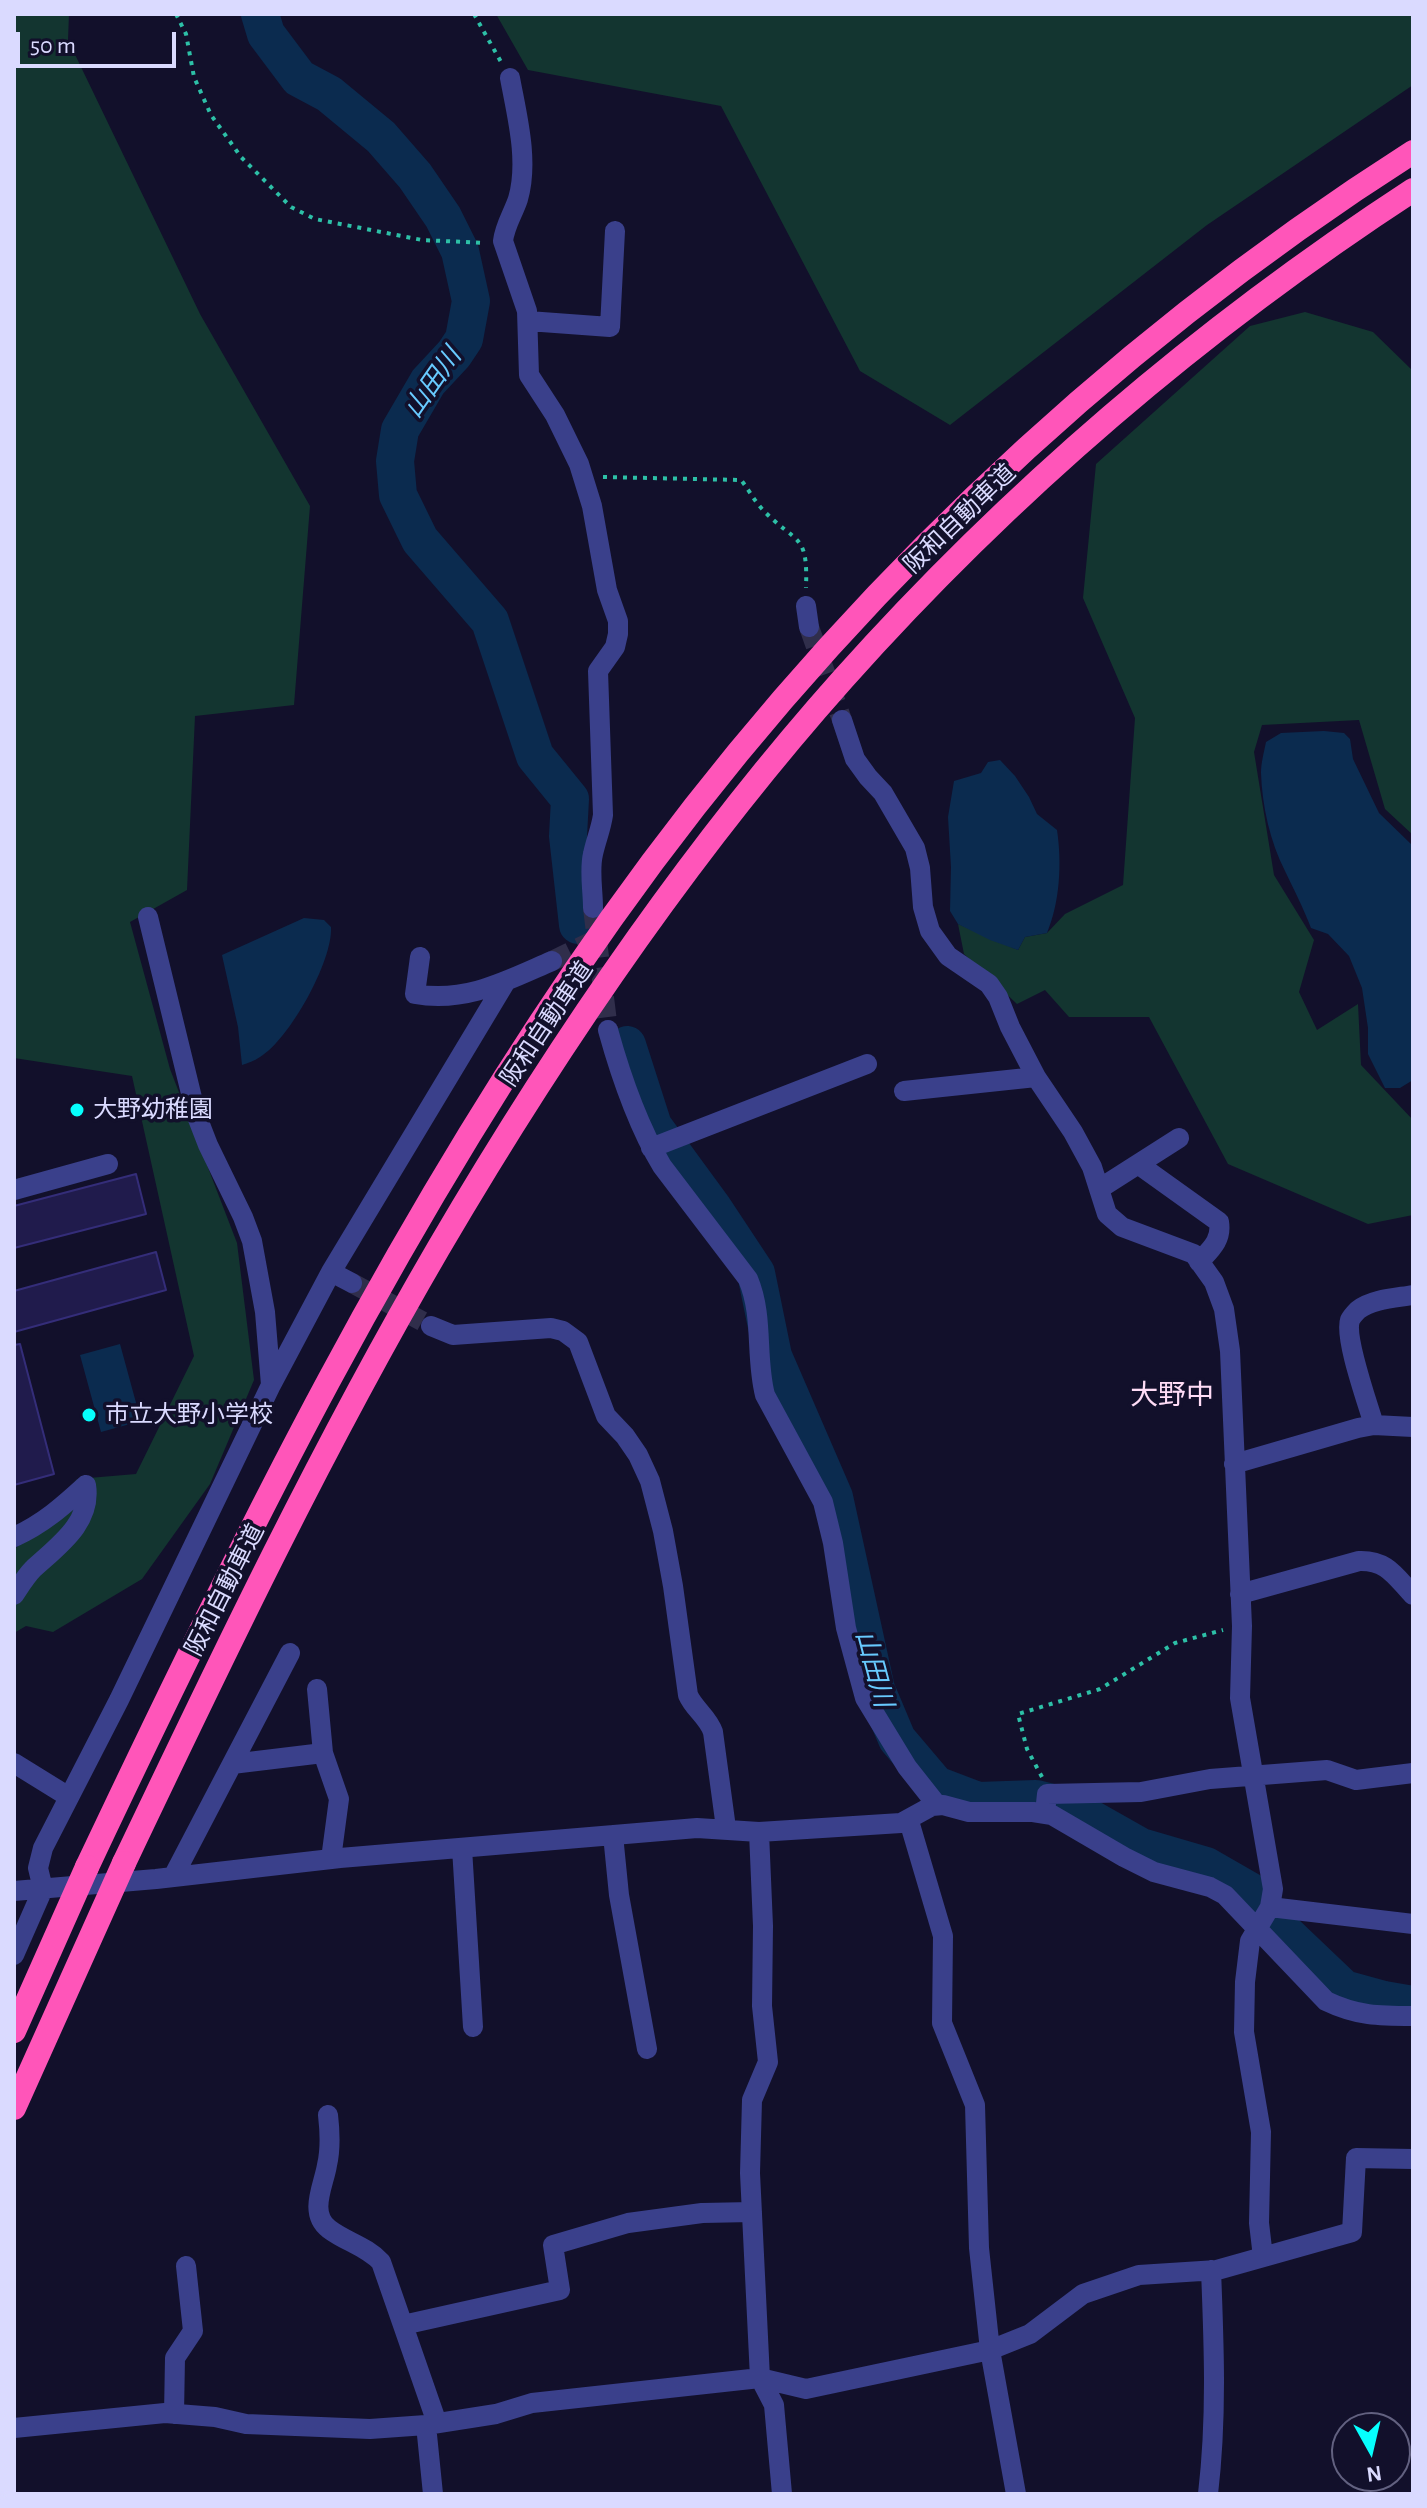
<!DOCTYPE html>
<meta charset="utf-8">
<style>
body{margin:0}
#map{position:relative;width:1427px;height:2508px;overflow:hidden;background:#12102b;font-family:"Alegreya Sans",sans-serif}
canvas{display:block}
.frame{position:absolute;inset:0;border:16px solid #dadaff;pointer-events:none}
.north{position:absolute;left:1331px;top:2412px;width:80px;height:80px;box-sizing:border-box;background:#12102b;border:2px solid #626180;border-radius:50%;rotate:172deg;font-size:22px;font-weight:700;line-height:32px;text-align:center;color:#dadaff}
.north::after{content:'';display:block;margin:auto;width:28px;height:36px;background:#06fffd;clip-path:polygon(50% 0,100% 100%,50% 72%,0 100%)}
.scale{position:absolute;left:16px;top:32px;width:160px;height:36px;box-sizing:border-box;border:4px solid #dadaff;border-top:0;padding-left:10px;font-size:24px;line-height:28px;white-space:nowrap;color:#dadaff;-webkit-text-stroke:6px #12102b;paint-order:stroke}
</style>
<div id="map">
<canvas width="1427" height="2508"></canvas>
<div class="frame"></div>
<div class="north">N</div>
<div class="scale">50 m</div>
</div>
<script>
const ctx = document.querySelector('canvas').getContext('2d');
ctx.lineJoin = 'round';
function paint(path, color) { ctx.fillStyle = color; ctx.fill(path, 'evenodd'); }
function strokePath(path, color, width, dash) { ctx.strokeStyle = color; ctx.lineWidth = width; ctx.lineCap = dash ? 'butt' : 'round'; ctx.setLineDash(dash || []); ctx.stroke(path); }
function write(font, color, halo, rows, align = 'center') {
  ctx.font = font + ' "Alegreya Sans","Noto Sans JP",sans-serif'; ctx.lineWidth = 7; ctx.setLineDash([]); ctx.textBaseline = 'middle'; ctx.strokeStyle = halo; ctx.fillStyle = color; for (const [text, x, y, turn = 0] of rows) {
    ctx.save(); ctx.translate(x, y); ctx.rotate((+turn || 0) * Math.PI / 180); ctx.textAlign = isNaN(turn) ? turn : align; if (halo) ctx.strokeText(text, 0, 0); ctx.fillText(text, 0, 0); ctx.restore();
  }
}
paint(new Path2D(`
 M14,14H69L68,40L200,314L310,506L294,705L195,716L187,890L130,922L170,1069L237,1243L254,1380L210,1484L142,1579L53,1632L26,1626L14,1633V1549L24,1542L77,1479L136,1474L194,1356L132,1076L14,1058Z
 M496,14H1413V85L1207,225L950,425L860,371L721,106L528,70Z
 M1305,312L1373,332L1413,371V835L1385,809L1359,720L1262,725L1254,752L1274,875L1314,940L1299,992L1317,1030L1358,1004L1361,1065L1413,1120V1215L1368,1224L1228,1164L1149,1017H1069L1045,990L1017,1004L964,954L958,924L1018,950L1025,937L1047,933L1065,914L1123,885L1135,718L1083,598L1096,464L1250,326Z`), '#133530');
paint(new Path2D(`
 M1324,731L1344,733L1350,739L1353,759L1379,813L1413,846V1080L1400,1088H1385L1368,1054V1028L1362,988L1349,956L1328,934L1311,928C1303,907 1294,890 1285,871C1270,842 1262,805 1261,773C1261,763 1264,752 1266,742L1281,733Z
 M1000,760L1015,776L1029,797L1037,814L1057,830C1062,863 1060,902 1047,933L1025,937L1018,950L990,940L958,924L950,911L951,867L948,817L954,781L981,773L988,762Z
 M304,918L324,920L331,927C333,961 289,1040 260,1057C254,1061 248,1063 242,1065L238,1027L222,955Z
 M120,1344L141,1421L101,1432L80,1355Z`), '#0b2b4f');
strokePath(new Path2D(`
 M260,14L266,34L299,78L329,94L381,137L415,176L443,217L460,251L471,301L464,339L454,354L428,382L400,430L395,461L398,495L420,540L490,621L535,756L570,799L568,836L578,925
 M627,1045L653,1126L713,1208L756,1273L773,1356L834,1497L876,1689L897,1739L936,1785L978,1801L1036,1799L1072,1808L1141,1847L1206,1866L1253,1893L1281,1929L1344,1989L1384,2000L1413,2005`), '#0b2b4f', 38);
const building = new Path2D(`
 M136,1174L146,1214L14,1248V1206Z
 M156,1252L166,1290L14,1332V1291Z
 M20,1344L54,1474L14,1485V1345Z`);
paint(building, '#201b4c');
strokePath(building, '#342d79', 2);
strokePath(new Path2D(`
 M809,627L842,720
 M593,908L608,1030
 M552,961L595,940
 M352,1283L431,1326`), '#302e4b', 20, [20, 10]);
strokePath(new Path2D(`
 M176,14L186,34L194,77L211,115L241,157L291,207L315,219L422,240L485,243
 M474,14L501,62
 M603,477L741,480C749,490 755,502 764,511C797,545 808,532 806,588
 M1042,1777L1027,1749L1018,1714L1100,1689L1175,1643L1223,1630`), '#2dc0a7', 4, [4, 6]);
strokePath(new Path2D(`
 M510,78C517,116 529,161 518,199C513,214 505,225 503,241L527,311L529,375L555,415L579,464L592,506L607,590L618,621V634L615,647L598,671L603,815C601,829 596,840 593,854C589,870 593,890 593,908
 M528,321L610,327L615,231
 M806,606L809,627
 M842,720L855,759L868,777L883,793L915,848L920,868L923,907L930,931L948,956L989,984L998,997L1010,1027L1036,1077L1073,1132L1092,1167L1107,1214L1122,1227L1194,1254L1214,1282L1224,1309L1230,1351L1242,1626L1240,1698L1273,1889L1270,1907L1250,1941L1245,1982L1244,2032L1261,2132L1259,2223L1263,2257
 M148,917L196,1114L208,1145L243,1217L252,1241L265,1312L271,1385
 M420,957L415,994C466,1003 506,981 552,961
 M608,1030C621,1077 637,1124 662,1166L748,1279C764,1317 755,1356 765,1395L823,1502L833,1543L846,1628L865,1698L907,1767L937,1805
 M904,1091L1036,1077
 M651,1148L867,1064
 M1138,1164L1219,1222C1222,1240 1211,1249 1199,1262
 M1099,1189L1179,1138
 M14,1190L108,1164
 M331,1272L352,1283
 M431,1326L453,1335L551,1328L563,1331L578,1342L606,1416L625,1436L638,1455L650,1481L663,1531L673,1586L688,1695C694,1709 708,1717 713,1732L726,1828
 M1374,1425C1368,1404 1344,1338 1350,1320C1352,1316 1355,1313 1358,1310C1372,1299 1396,1298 1413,1295
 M1234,1464L1358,1428L1374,1425L1413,1427
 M14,1537C43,1524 63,1506 86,1485
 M1240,1594L1359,1561C1387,1560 1395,1576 1413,1595
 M14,1595C20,1586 26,1576 33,1569C58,1546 92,1523 86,1485
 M317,1689L323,1753L339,1799L331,1859
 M14,1763L69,1797
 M232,1764L323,1753
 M1045,1813L1047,1794L1141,1792L1210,1779L1327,1770L1356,1780L1413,1773
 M909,1821L943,1936L942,2023L975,2105L979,2248L990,2350L1016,2494
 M759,1832L763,1926L762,2006L768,2062L752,2100L750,2173L760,2378L774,2405L782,2494
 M613,1835L619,1895L647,2049
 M462,1848L473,2027
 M173,1877L290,1653
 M14,1891L156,1879L340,1858L697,1828L759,1832L901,1823L932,1806L943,1805L969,1812H1033L1052,1815L1124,1857L1154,1872L1210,1887L1225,1895L1326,2001C1357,2016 1379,2016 1413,2016
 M1270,1907L1413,1924
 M14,1955L43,1889L38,1868L43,1848L119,1700L271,1385L331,1272L506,981
 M328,2115C330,2132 331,2148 327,2165C324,2185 308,2213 329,2229C346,2242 366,2246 381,2262L437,2423
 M403,2325L560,2290L553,2245L628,2223L702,2213L752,2212
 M174,2414L175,2358L193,2331L186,2266
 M426,2425L433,2494
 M14,2428L165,2413L215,2417L246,2424L370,2429L426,2425L496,2414L532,2403L760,2378L806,2389L990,2350L1030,2334L1083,2294L1139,2275L1217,2270L1352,2232L1356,2158L1413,2159
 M1208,2494C1217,2419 1214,2345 1211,2270`), '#3a408b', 20);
strokePath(new Path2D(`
 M124,1863C223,1655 322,1448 438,1249C555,1049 688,853 843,679C1010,492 1203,327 1413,190
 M87,1867C241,1541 402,1214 611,919C826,616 1099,352 1413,152`), '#ff55b9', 24);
strokePath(new Path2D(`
 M14,2031L87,1867
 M14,2108L124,1863`), '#ff55b9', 24);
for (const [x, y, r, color] of [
 [77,1110,8,"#06fffd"],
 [89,1415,8,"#06fffd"]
]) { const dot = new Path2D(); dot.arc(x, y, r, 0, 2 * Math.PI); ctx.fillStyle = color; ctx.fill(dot); strokePath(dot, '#12102b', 3); }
write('24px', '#dadaff', '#12102b', [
 ["阪和自動車道",960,519,-44],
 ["阪和自動車道",547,1024,-56],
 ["阪和自動車道",225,1590,-63]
]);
write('24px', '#dadaff', '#12102b', [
 ["大野幼稚園",93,1110],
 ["市立大野小学校",105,1415]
], 'left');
write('italic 26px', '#68caff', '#12102b', [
 ["山田川",433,383,-55],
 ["山田川",874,1669,75]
]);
write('28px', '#ffdcf6', '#12102b', [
 ["大野中",1172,1396]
]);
</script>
